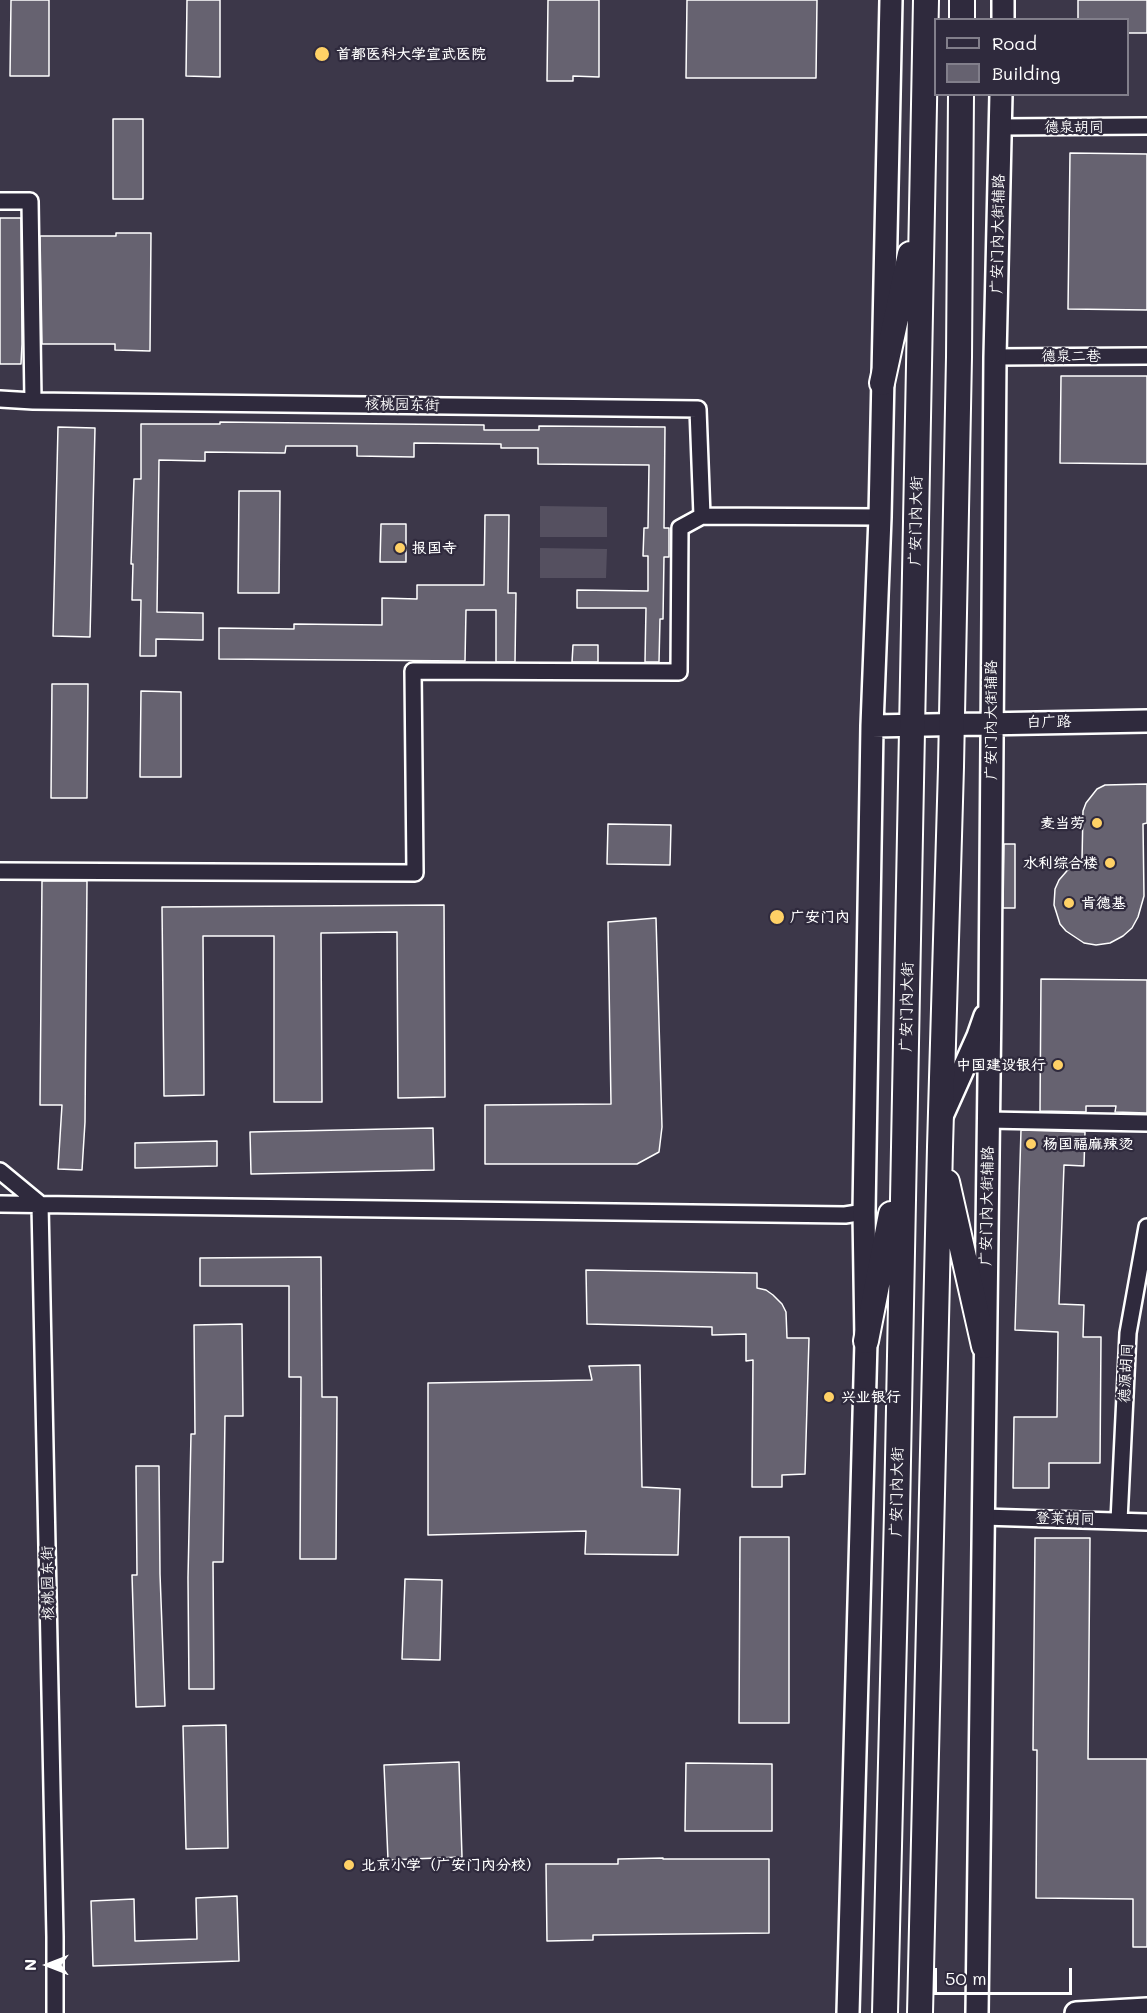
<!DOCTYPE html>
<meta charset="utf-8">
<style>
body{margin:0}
#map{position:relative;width:1147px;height:2013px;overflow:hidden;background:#3c3749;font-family:Mali,sans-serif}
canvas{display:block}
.legend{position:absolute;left:934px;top:18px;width:195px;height:78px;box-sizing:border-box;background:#2f2a3d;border:2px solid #827f8b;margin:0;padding:8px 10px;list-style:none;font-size:18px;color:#fff}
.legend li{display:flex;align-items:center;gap:12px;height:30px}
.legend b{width:30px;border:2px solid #827f8b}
.north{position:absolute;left:18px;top:1935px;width:60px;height:60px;-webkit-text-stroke:4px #2f2a3d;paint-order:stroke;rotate:270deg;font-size:16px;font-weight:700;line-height:24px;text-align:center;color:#fff}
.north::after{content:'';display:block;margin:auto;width:21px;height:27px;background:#fff;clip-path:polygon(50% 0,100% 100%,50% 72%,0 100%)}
.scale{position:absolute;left:934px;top:1968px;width:138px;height:27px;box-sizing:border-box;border:3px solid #fff;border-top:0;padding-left:8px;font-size:18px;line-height:21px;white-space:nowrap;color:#fff;-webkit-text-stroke:4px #2f2a3d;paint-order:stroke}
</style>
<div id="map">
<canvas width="1147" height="2013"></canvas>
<ul class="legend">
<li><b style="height:8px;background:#2f2a3d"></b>Road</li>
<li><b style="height:16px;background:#666270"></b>Building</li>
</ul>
<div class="north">N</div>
<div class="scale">50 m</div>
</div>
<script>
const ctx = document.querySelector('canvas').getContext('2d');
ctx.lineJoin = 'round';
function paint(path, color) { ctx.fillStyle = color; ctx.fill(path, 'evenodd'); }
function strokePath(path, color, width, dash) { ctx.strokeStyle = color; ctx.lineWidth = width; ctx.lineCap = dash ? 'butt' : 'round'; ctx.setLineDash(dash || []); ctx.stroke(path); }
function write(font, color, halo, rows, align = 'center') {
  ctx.font = font + ' Mali,"LXGW WenKai TC",sans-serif'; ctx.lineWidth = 4.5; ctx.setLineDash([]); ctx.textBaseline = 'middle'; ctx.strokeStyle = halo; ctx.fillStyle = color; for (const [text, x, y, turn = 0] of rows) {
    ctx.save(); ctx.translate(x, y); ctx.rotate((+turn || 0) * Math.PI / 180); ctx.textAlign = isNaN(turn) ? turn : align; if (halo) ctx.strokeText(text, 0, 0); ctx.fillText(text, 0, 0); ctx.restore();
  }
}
paint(new Path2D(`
 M540,506L607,507V537H540Z
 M540,548L607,549L606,578H540Z`), '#555060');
const building = new Path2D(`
 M11,0H49V76H10Z
 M187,0H220V77L186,76Z
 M548,0H599V77L573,76V81H547Z
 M687,0H817L816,78H686Z
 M1078,0H1147V33H1128V20H1078Z
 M113,119H143V199H113Z
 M1070,153L1147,154V310L1068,309Z
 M0,218H21L22,344L21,364H0Z
 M116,233H151L150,351L115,350V344H42L40,236H116Z
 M1061,376H1147V464L1060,463Z
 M220,422L484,425V430H539V426L665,427L664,528H669V557H664L663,619H660L659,662H645L646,608H577V590L648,591V556H643L644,528H648L649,465L538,464V448H501V444L414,443V457L357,456V446H286L285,453L205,452V461L159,460L157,612L203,613V640L156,639V656H140L141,600H132L133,564H131L134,479H141V424H220Z
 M58,427L95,428L90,637L53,636Z
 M239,491H280L279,593H238Z
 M485,515H509L508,593H516L515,662H496V610H466L465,661L219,659V628L294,629V624L382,625V598L417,599V585H484Z
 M381,524H406V562H380Z
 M573,645H598V662H572Z
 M52,684H88L87,798H51Z
 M141,691L181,692V777H140Z
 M1147,784V823L1143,824L1144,896L1138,917L1132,928L1123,936L1110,943L1096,945L1084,943L1066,931L1060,924L1054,905L1055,889L1059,880L1072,865L1082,860L1083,811L1086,803L1097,789L1105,785Z
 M608,824L671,825L670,865L607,864Z
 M1004,844H1015V908H1003Z
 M42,881H87L85,1122L82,1170L58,1169L62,1105H40Z
 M444,905L445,1097L398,1098L397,932L321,933L322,1102H274V936H203L204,1095L164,1096L162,907Z
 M656,918L662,1127L659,1152L637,1164H485V1105L611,1104L608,922Z
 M1041,979L1147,980V1113L1115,1112L1116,1106H1086V1112L1040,1111Z
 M433,1128L434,1170L251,1174L250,1132Z
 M1021,1130L1085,1132L1084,1166L1064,1165L1059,1304L1084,1305L1083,1337H1101L1100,1463H1049V1488H1013L1014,1417H1057L1058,1332L1015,1330Z
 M217,1141V1166L135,1168V1143Z
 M321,1257L322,1397H337L336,1559H300L301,1377H289V1286H200V1258Z
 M586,1270L757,1273V1288L766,1290L773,1295L782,1304L786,1312L787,1338H809L805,1474L782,1475V1487H752L753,1360L746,1361V1334L712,1335V1327L587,1324Z
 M242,1324L243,1416H225L223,1562H213L214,1689H189L188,1578L191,1434H195L194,1325Z
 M640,1365L642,1487L680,1489L678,1555L585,1554L586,1531L428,1535V1383L592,1380L589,1366Z
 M136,1466H159L160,1574L165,1706L136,1707L132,1575H137Z
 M740,1537H789V1723H739Z
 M1035,1538H1090L1088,1759H1147V1947H1133V1899L1036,1898L1037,1750H1033Z
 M405,1579L442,1580L440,1660L402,1659Z
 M226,1725L228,1848L186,1849L183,1726Z
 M459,1762L462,1857L388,1860L384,1765Z
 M686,1763L772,1764V1831H685Z
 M663,1858V1859H769V1933L593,1935V1940L547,1941L546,1864H618V1859Z
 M237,1896L239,1961L93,1966L91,1901L134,1899L135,1941L197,1939L196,1898Z`);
paint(building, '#666270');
strokePath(building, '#fff', 1.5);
const street = new Path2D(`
 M1000,127L1147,126
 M0,201H30L33,401
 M995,357L1147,356
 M0,399L33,401L698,409L702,516
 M0,871L415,873L413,671L679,672L680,528L702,516L880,517
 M988,1120L1147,1123
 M0,1171L40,1204L55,1937V2013
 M0,1204L845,1215L864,1212
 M983,1517L1147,1522
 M1119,1521L1128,1333L1147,1227`);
const secondary = new Path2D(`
 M1003,20V0
 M872,726L1147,721
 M943,1114L978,1036L985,1016
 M848,2013L866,1341L864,1212L872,726L880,517L891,0
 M977,2013L990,1000L995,357L1001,94
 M1076,2013L1147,2009`);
const primary = new Path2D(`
 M962,20V0
 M882,383L910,254
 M947,1182L984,1346
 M866,1341L891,1214
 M885,2013L897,1512L926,0
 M920,2013L940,1147L951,767L959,357L961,94`);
strokePath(street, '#fff', 20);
strokePath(secondary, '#fff', 26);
strokePath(primary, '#fff', 28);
strokePath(street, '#2f2a3d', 15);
strokePath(secondary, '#2f2a3d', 21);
strokePath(primary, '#2f2a3d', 24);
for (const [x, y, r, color] of [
 [322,54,8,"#ffd166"],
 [400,548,6,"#ffd166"],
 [1097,823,6,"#ffd166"],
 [1110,863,6,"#ffd166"],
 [1069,903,6,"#ffd166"],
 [777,917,8,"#ffd166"],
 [1058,1065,6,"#ffd166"],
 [1031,1144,6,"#ffd166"],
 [829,1397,6,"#ffd166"],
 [349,1865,6,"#ffd166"]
]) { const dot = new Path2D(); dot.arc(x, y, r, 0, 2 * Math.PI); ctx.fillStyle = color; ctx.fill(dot); strokePath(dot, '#2f2a3d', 2); }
write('bold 15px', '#fff', '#2f2a3d', [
 ["首都医科大学宣武医院",336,54],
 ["报国寺",412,548],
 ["麦当劳",1085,823,"right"],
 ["水利综合楼",1098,863,"right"],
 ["肯德基",1081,903],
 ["广安门内",790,917],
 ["中国建设银行",1046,1065,"right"],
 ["杨国福麻辣烫",1043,1144],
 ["兴业银行",841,1397],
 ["北京小学（广安门内分校）",361,1865]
], 'left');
write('15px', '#fff', '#2f2a3d', [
 ["德泉胡同",1074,127],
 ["广安门内大街辅路",998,234,-89],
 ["德泉二巷",1071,356],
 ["核桃园东街",402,405,1],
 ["广安门内大街",916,521,-89],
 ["广安门内大街辅路",991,720,-90],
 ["白广路",1049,722,-1],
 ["广安门内大街",907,1007,-89],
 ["广安门内大街辅路",987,1206,-89],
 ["德源胡同",1126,1373,-87],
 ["广安门内大街",897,1492,-89],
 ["登莱胡同",1065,1519,1],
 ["核桃园东街",48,1583,-91]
]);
</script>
